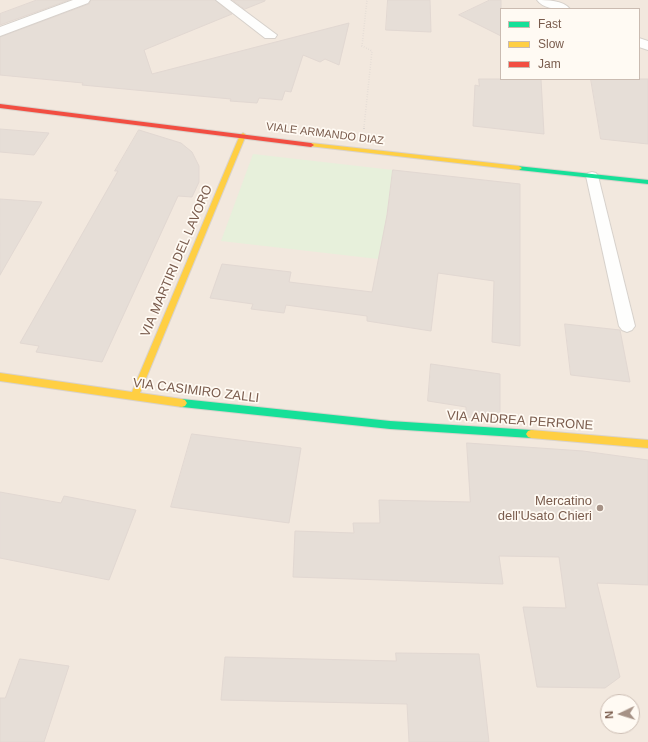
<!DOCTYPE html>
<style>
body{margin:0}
#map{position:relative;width:648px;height:742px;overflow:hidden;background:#f9f5f0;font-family:Helvetica,sans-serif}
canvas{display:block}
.legend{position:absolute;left:500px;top:8px;width:140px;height:72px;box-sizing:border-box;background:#fffaf3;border:1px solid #cabbb1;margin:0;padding:5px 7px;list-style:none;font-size:12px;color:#7a5c4d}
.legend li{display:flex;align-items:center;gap:8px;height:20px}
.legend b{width:20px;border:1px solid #cabbb1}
.north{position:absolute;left:600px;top:694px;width:40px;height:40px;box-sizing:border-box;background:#fffaf3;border:1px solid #cabbb1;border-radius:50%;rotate:266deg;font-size:11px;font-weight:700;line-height:16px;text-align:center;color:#7a5c4d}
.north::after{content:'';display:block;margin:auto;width:14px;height:18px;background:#a69286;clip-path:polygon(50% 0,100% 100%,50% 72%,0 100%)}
</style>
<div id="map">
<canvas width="648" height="742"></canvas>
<ul class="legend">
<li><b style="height:5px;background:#16e098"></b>Fast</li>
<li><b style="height:5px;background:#ffcf43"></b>Slow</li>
<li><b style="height:5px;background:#f24e42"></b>Jam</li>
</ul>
<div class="north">N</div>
</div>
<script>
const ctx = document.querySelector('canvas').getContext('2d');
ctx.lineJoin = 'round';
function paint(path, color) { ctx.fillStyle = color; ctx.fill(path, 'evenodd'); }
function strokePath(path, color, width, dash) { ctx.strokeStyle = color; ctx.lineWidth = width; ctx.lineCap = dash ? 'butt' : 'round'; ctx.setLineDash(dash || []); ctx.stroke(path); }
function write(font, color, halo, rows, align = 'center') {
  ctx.font = font + ' Helvetica,sans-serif'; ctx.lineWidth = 3.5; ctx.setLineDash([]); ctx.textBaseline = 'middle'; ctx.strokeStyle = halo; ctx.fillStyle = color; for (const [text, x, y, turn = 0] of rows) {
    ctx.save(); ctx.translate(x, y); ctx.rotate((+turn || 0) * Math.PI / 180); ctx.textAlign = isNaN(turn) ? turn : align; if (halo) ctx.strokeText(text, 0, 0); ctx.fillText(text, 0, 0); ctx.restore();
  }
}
paint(new Path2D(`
 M0,0H648V742H0ZM501,9H639V79H501ZM608,702H632V726H608Z`), '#f2e8de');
paint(new Path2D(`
 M253,154L393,170L384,233L378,259L221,241Z`), '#e7f0db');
const building = new Path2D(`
 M37,0H69L0,25V14Z
 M91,0H215L232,14L144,50L152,74L349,23L339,65L325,59L320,62L303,55L291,92L285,91L282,100L259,98L257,103L230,101L231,99L82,85L83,83L0,75V37L89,4Z
 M233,0H265V1L245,9Z
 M388,0H430L431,32L386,30Z
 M490,0H501V36L459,15Z
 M479,79H541L544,134L473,126L475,85L479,86Z
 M591,79H648V144L601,139Z
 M0,129L49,133L34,155L0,152Z
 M139,130L181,143L192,152L199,166V182L192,197L178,196L102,362L36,352L39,346L20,343L118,171H115Z
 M393,170L520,184V346L492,342L494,281L438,273L431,331L367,321V316L286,305L284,313L251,309L253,304L210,298L222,264L291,272L289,282L372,292L387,215Z
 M0,199L42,202L0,275Z
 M565,324L620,330L630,382L571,375Z
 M431,364L500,374V420L466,417V407L428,401Z
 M192,434L301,448L289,523L171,507Z
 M467,443L583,451L648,460V585L597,583L620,677L605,688L537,687L523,607L566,608L559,557L499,556L503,584L293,577L295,531L354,533L353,523H380L379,500L470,502Z
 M0,492L61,503L64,496L136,510L109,580L0,558Z
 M396,653L479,654L489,742H409L407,704L221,700L225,657L396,661Z
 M20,659L69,666L44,742H0V698H5Z`);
paint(building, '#e6ded7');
strokePath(building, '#e2d8d2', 1);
const lane = new Path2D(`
 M592,172L596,173L598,176L635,326L632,330L627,332L622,330L619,326L586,176L588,173Z`);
const street = new Path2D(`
 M73,0H90L88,3L0,36V27Z
 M216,0H230L277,35L275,38H265Z
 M537,0C547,0 563,0 570,9C560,9 544,10 537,0Z
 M639,38L648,41V50L639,47Z`);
const fast = new Path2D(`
 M517,166L648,180V184L519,170L516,168Z
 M182,399L390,421L531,430L534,431L536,434L534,437L531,438L390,429L182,407L179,406L177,403L179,400Z`);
const slow = new Path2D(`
 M243,133L246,135L140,393L182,399L185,400L187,403L185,406L182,407L0,381V373L132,392L240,135Z
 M311,143L519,166L522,168L519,170L309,146V144Z
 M531,430L648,440V448L531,438L528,437L526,434L528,431Z`);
const jam = new Path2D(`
 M0,104L311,143L314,145L311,147L0,108Z`);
strokePath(lane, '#d7d1cb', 2);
strokePath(street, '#d7d1cb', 2);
strokePath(fast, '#d9d2cb', 2);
strokePath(slow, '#d9d2cb', 2);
strokePath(jam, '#d9d2cb', 2);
strokePath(new Path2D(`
 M364,127L372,51L362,46L367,0`), '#dcd5d0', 1.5, [0.5, 2]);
strokePath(new Path2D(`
 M364,129V126`), '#dcd5d0', 2, [1, 2.5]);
paint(lane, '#fefefd');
paint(street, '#fefefd');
paint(fast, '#16e098');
paint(slow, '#ffcf43');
paint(jam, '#f24e42');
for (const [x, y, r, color] of [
 [600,508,4,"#a69286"]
]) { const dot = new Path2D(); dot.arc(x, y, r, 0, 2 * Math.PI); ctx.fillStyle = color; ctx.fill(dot); strokePath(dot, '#fffaf3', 1.5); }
write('11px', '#7a5c4d', '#fffaf3', [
 ["VIALE ARMANDO DIAZ",325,134,7]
]);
write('13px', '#7a5c4d', '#fffaf3', [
 ["VIA MARTIRI DEL LAVORO",177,261,-67],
 ["VIA CASIMIRO ZALLI",196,391,7],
 ["VIA ANDREA PERRONE",520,421,4]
]);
write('13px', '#7a5c4d', '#fffaf3', [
 ["Mercatino",592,501],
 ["dell'Usato Chieri",592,516]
], 'right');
</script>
